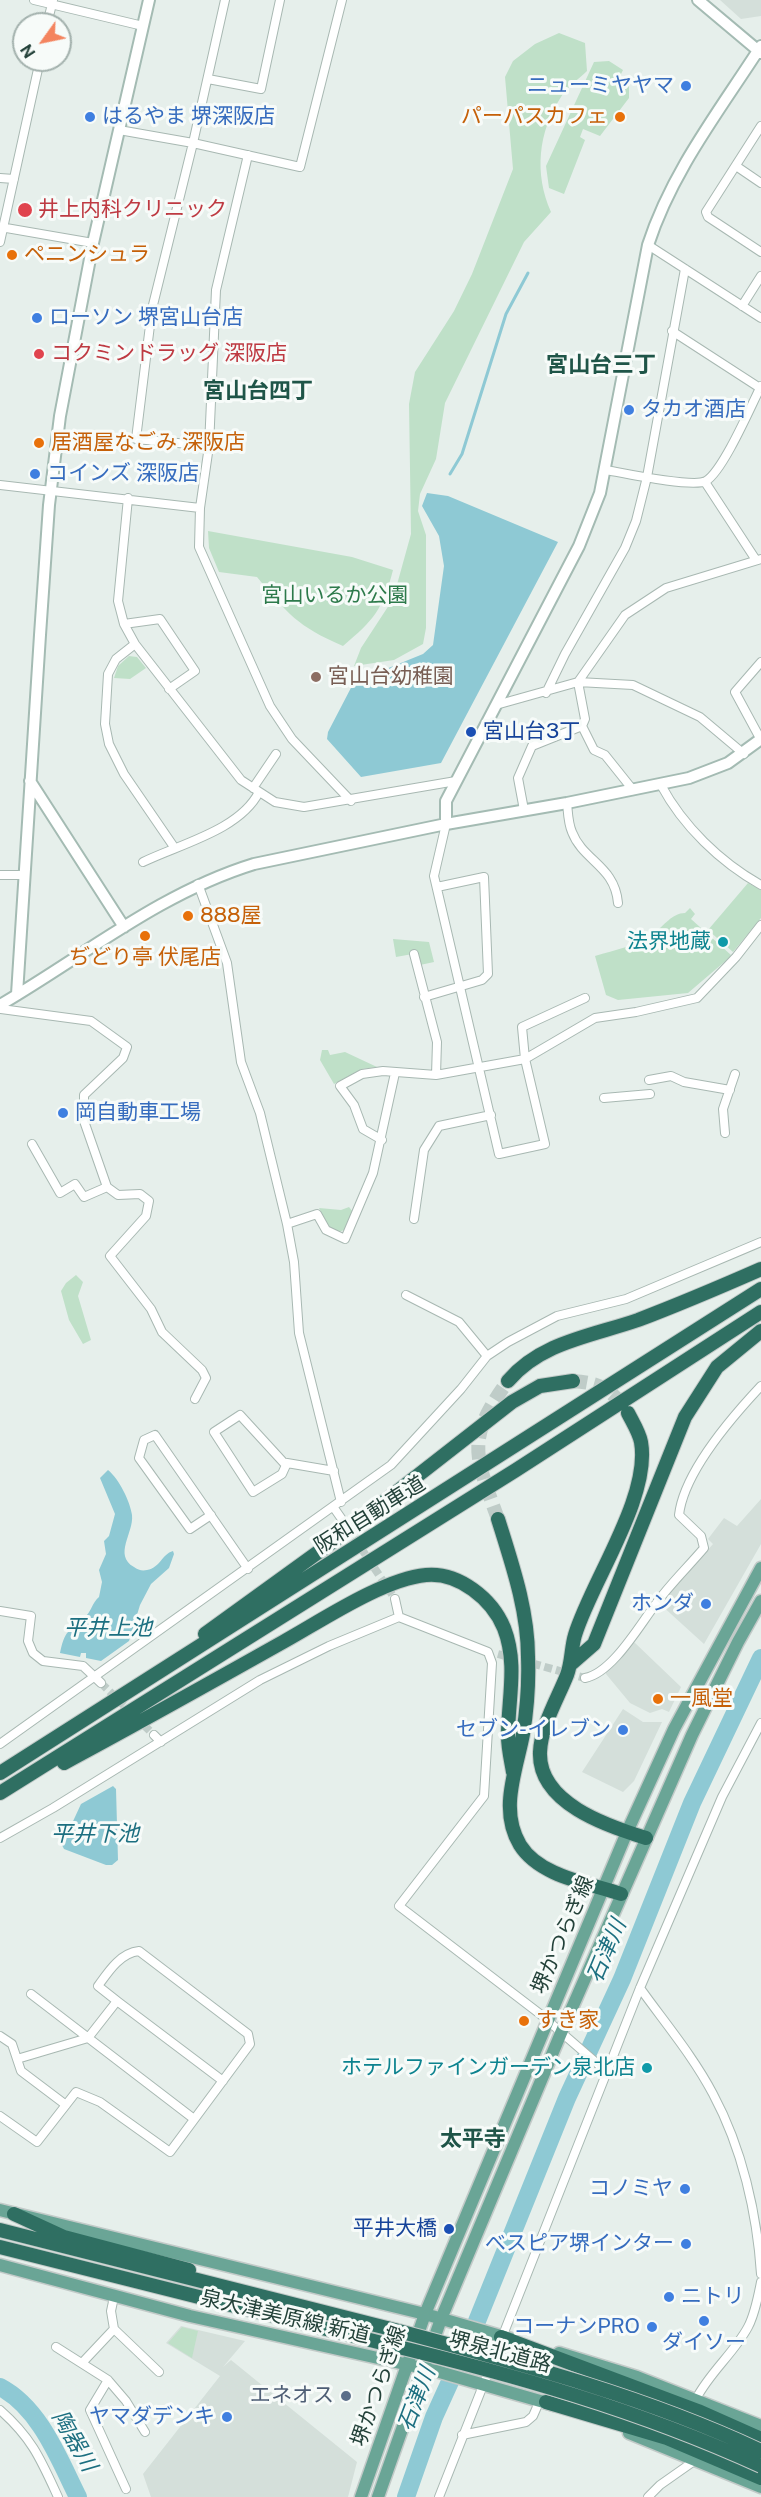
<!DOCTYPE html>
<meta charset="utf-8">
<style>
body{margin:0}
#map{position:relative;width:761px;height:2497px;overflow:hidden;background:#e6efeb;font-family:"Public Sans",sans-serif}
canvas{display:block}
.north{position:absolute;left:12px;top:12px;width:60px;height:60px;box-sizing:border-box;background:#f7fbf9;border:2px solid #a3b1ad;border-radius:50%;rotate:237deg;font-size:16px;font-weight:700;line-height:24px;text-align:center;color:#24423a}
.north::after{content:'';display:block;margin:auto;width:21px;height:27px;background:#f4845f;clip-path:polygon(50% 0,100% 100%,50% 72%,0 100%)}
</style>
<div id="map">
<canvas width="761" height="2497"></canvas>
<div class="north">N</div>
</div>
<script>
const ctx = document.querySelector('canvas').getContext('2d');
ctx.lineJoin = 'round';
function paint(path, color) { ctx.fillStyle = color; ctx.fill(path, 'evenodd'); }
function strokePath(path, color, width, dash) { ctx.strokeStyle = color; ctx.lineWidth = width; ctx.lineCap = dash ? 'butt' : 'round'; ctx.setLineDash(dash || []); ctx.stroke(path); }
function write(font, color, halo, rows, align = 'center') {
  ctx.font = font + ' "Public Sans","Noto Sans JP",sans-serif'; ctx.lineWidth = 6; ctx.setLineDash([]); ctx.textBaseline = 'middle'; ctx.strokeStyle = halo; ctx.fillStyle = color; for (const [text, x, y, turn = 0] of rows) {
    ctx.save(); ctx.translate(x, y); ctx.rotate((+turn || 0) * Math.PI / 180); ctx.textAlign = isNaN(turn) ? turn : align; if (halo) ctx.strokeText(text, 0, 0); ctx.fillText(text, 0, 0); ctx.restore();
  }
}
paint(new Path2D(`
 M720,0H761V16L741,19Z
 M761,1499V1544L704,1644L660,1604L713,1544L708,1539L724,1518L737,1526Z
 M634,1642L681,1687L669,1712L662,1709L650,1713L630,1703L606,1674V1670Z
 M623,1709L643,1722H662L634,1781L623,1792L582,1772Z
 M181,2326L245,2341L223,2367L231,2360L357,2462L348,2497H151L143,2474L220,2376L166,2343Z`), '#d4dfda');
paint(new Path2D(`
 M559,33L585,43L587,71C579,79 567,87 561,97C538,132 534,174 551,212L524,242L445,403L436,459L420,494L418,511L426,535V628L423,644L394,660L354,666L361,648L393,599L411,534L409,404L415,372L454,311L472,274L513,169L505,77L513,61L535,44Z
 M609,61L623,70L619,78L629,85V98L600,136L583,129L580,137L585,140L564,194L549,188L546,166L594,62Z
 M208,531L352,557L393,570C383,609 374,620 343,646C297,626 288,614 257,577L219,572L209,548Z
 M129,656L137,657L146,668L130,679L114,678L118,666Z
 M748,883L761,890V918L733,952L708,930Z
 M690,908L695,914L691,919L731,955L729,958L688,993L618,1000L606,995L595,956C615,950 636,946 654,933C664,926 672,913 685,913Z
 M393,939L429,942L434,962L420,965L418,953L396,957Z
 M322,1050H328L330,1055L345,1052L377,1067L362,1069L334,1084L320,1060Z
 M349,1207L353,1212L344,1230L339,1232L329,1227L319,1208L341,1210Z
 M76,1275L83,1282L78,1296L91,1340L83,1344L69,1320L61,1291L66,1283Z
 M182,2327L198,2331L192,2358L168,2343Z`), '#bfe0c8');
paint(new Path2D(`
 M427,493L448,496L558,542L441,763L361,777L327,739L328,732L354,682L423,654L433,645L444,566L439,536L422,506Z
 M108,1470C119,1479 130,1501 132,1515C134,1533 113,1555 134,1567C138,1570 142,1571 147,1570C160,1568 162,1554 173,1551L174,1554L169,1568L151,1584L140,1605L129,1641L101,1661L86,1658V1653H81L80,1657L60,1653C66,1625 70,1634 86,1616C92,1610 92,1603 99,1597L102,1582L99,1570L106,1554L104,1541L109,1536L115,1514L100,1478Z
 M113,1786L116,1789L118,1860L112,1865H106L64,1849L62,1845L81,1804Z`), '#8ec9d4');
strokePath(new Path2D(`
 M450,474L462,454L506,314L528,273`), '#8ec9d4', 3);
strokePath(new Path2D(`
 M0,2387C40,2408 59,2459 78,2497
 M406,2497L434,2417L473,2331L567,2098L622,1979L692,1803L761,1658`), '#8ec9d4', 18);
strokePath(new Path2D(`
 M341,1518L395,1599
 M498,1654L585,1678
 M101,1683L154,1735`), '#bfccc8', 8, [8, 4]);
strokePath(new Path2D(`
 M573,1381C600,1383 612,1389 627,1412
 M498,1519C475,1455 465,1440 508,1381`), '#bfccc8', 14, [14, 7]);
const street = new Path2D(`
 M34,0L143,26
 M47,24L53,0
 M208,79L261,89L280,0
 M761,126L706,212L708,217L761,252
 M119,130L193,143L300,167L342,0
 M248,155L216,290L209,446L200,508L199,547L270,706L292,739L351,801
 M736,166L761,183
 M0,178L14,179
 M0,227L93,243
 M0,242L40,60
 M648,245L761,318
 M742,306L761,276
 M672,331L760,388
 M209,446L136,439L152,309L193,143L225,0
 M606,470C623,473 693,488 706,481C723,471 751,406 761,386
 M705,482L756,560
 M0,485L200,508
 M128,498L118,601L124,624L135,644L241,780L275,802L304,807L456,781
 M124,624L160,619L195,671L169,689
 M135,644L116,659L108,674L105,724L109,744L124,774L174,847
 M546,693L565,654L625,548L636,521L647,477L685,269
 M496,705L578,682L633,685L700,717L744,754
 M582,726L594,750L605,755L633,790
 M761,740L735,692L761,662
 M661,785C683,826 720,862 761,885
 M253,788L276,754
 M567,803C568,812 568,823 572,832C583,861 615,866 618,903
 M524,810L518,778L532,746L582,726L585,719L578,682L625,615L666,588L761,559
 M446,824L434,876L499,1154L545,1144L525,1059L522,1027L585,998
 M143,862C180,844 240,830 259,792
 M0,875H24
 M198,884L227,963L241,1062L260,1113L287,1224L294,1262L299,1333L341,1502
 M414,954L437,1042L436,1075
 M424,997L482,980L488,974L484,877L437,887
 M1,1009L91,1021L127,1047L123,1058L84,1095V1121L107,1187L118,1195L140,1194L149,1201L146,1216L110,1256L151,1309L162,1332L202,1370L206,1378L195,1399
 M649,1080L671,1076L684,1082L730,1090
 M604,1098L650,1094
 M725,1133L723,1109L735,1074
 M382,1140L363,1129L354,1105L340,1086L362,1074L383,1071L436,1075L525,1059L595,1018L636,1012L697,998L736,957L761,925
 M32,1144L60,1193L75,1184L84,1197L107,1187
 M414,1219L424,1150L439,1126L491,1115
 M287,1224L317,1214L326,1230L345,1239L373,1173L395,1073
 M406,1295L459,1322L487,1356
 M287,1463L282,1474L253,1492L214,1432L240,1415L284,1463H287L334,1471
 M334,1508L341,1518
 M211,1515L190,1529L139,1458L144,1440L155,1435L248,1569
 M395,1599L399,1617
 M0,1611L31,1616L28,1641L33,1653L43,1661L83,1666L101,1683
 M585,1678C612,1673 639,1626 655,1605C669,1585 688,1567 704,1548L701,1536L679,1515C684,1472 731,1418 761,1386
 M154,1735L161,1742
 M0,1744L391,1465L461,1389L487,1356L508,1342L557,1316L626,1299L761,1242
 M0,1838L53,1808L260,1680L329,1646L399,1617L488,1652L492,1663L484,1796L399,1906L540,2014L607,2072
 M640,1988C665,2023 693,2056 713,2094C742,2148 757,2213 761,2274
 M31,1994L194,2119
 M117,2001L223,2081
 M0,2036L12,2044L21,2071L66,2105
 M0,2116L37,2142L76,2092L100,2102L170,2152L250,2044L248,2034L139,1951C120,1953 108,1972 98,1986L117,2001L88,2038L17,2059
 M114,2329L159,2372
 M56,2347L108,2380L126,2401L145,2432
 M82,2363L114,2329L111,2311L114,2297
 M108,2380L90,2410L126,2489
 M696,2399C710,2372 734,2353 748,2327C755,2314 758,2297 761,2282
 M0,2410C32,2438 41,2460 58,2497
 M462,2435L526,2422L533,2416L540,2400
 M439,2497L640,1988L722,1797L761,1723
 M648,2497L660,2485L697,2459`);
const secondary = new Path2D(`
 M698,0L761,53
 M30,781L124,927
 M446,824V801L579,546L600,493L648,245C672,171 720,110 761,46
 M17,994L40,635L49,505L60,416L93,243L149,0
 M0,1005C84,956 160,893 254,864L446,824L567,803L689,778L728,763L761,739`);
const primary = new Path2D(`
 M0,2210L425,2314L511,2339
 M0,2265L190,2316L436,2371L554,2405
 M559,2353L637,2377L761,2426
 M629,2433L761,2487
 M361,2497L425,2314L627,1832L674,1729L761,1568
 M378,2497L441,2319L561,2033L692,1735L738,1642L761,1601`);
const highway = new Path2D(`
 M508,1381C541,1342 592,1336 638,1320C680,1304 720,1287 761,1269
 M628,1413C633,1423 639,1432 641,1442C651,1497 591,1582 575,1635C571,1648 572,1662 567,1675C558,1698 541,1726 540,1752C538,1803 607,1826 646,1838
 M498,1519C512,1564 528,1610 528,1657C529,1683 527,1709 523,1734C516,1771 499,1810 520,1845C540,1877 589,1883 621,1894
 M205,1634L335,1540L512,1402L540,1386L573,1381
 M571,1664L594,1644L685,1417L717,1367L761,1331
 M64,1763C137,1724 210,1683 283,1642C321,1621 383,1579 426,1575C459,1572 492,1599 504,1628C518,1664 508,1699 508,1736C508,1748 511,1760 513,1772
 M0,1773L761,1289
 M0,1793L516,1470L761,1312
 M14,2214L64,2237L189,2270
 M0,2230L387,2328
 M0,2247L382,2343
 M501,2337L698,2411L761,2439
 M546,2402L667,2438L761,2478`);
strokePath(street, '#a8b8b2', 10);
strokePath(secondary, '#a4bbb3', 14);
strokePath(primary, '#c2cac8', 15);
strokePath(highway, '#c2cac8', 16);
strokePath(street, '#fff', 8);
strokePath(secondary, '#fff', 10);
strokePath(primary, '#6aa596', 12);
strokePath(highway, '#2f6f62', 14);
const highwayBridge = new Path2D(`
 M387,2328C514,2362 642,2395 761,2451
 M382,2343C511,2374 639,2410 761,2466`);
strokePath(highwayBridge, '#c2cac8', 16, []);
strokePath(highwayBridge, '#2f6f62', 14);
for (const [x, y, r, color] of [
 [686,86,6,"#3f7fe0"],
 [90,117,6,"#3f7fe0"],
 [620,117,6,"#e8710a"],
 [25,210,8,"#e0444e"],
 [12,255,6,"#e8710a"],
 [37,318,6,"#3f7fe0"],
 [39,354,6,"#e0444e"],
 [629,410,6,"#3f7fe0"],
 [39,443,6,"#e8710a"],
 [35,474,6,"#3f7fe0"],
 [316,677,6,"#8d6e63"],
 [471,732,6,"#1a4fb4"],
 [188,916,6,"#e8710a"],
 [145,936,6,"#e8710a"],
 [723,942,6,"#0f9aa8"],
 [63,1113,6,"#3f7fe0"],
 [706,1604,6,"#3f7fe0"],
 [658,1699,6,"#e8710a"],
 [623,1730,6,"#3f7fe0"],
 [524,2021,6,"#e8710a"],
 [647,2068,6,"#0f9aa8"],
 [685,2189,6,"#3f7fe0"],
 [449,2229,6,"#1a4fb4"],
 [686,2244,6,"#3f7fe0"],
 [669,2297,6,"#3f7fe0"],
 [704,2321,6,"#3f7fe0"],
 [652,2327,6,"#3f7fe0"],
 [346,2396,6,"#5c6f8a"],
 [227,2417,6,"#3f7fe0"]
]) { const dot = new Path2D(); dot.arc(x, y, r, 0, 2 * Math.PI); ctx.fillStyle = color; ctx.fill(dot); strokePath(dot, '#f7fbf9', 2); }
write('21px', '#366cbe', '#f7fbf9', [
 ["ニューミヤヤマ",674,86],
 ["はるやま 堺深阪店",102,117,"left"],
 ["ローソン 堺宮山台店",49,318,"left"],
 ["タカオ酒店",641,410,"left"],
 ["コインズ 深阪店",47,474,"left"],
 ["岡自動車工場",75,1113,"left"],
 ["ホンダ",694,1604],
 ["セブン-イレブン",611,1730],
 ["コノミヤ",673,2189],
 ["べスピア堺インター",674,2244],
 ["ニトリ",681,2297,"left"],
 ["コーナンPRO",640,2327],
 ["ダイソー",704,2343,"center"],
 ["ヤマダデンキ",215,2417]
], 'right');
write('21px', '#c56008', '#f7fbf9', [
 ["パーパスカフェ",608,117,"right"],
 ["ペニンシュラ",24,255],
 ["居酒屋なごみ 深阪店",51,443],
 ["888屋",200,916],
 ["ぢどり亭 伏尾店",145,958,"center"],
 ["一風堂",670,1699],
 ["すき家",536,2021]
], 'left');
write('21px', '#be3a42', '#f7fbf9', [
 ["井上内科クリニック",38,210],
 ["コクミンドラッグ 深阪店",51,354]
], 'left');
write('21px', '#2d7a4b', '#f7fbf9', [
 ["宮山いるか公園",335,596]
]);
write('21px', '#785e54', '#f7fbf9', [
 ["宮山台幼稚園",328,677]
], 'left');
write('21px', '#164399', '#f7fbf9', [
 ["宮山台3丁",483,732],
 ["平井大橋",437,2229,"right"]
], 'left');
write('21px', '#0d838f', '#f7fbf9', [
 ["法界地蔵",711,942],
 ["ホテルファインガーデン泉北店",635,2068]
], 'right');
write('21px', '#24423a', '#f7fbf9', [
 ["阪和自動車道",370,1515,-32],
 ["堺かつらぎ線",563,1935,-67],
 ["泉大津美原線 新道",285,2317,13],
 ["堺泉北道路",500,2352,15],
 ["堺かつらぎ線",379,2386,-71]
]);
write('21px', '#4e5e75', '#f7fbf9', [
 ["エネオス",334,2396]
], 'right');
write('bold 22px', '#1f5548', '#f7fbf9', [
 ["宮山台三丁",601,365],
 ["宮山台四丁",258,391],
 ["太平寺",473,2139]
]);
write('italic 22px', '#1c6f80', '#f7fbf9', [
 ["平井上池",108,1628],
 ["平井下池",95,1834],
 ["石津川",607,1951,-67],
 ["石津川",417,2399,-69],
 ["陶器川",74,2441,60]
]);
</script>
